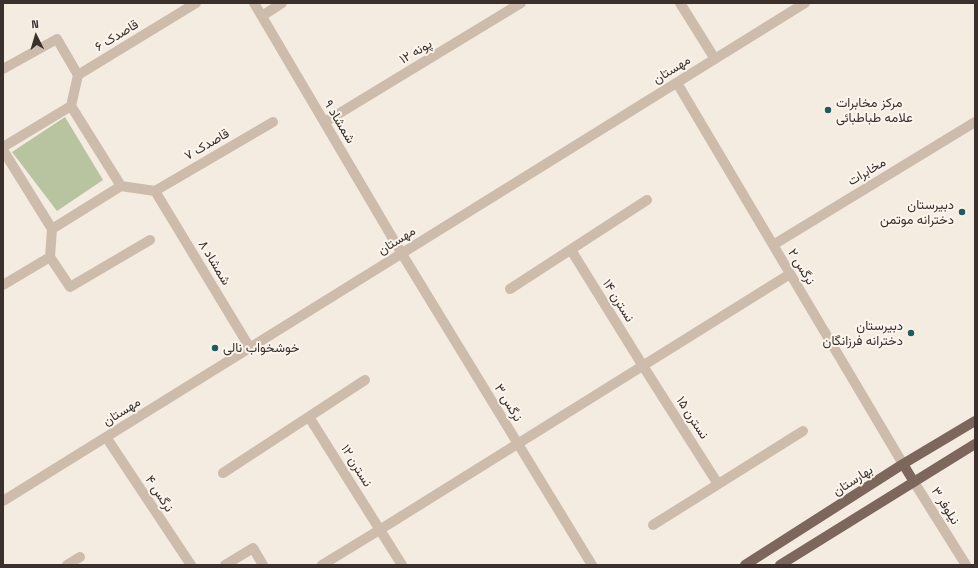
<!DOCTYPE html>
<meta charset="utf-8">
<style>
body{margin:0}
#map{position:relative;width:978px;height:568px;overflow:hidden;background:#f4ebe1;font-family:"Space Grotesk",sans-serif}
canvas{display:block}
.frame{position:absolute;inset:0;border:4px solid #3b302b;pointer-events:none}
.north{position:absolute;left:16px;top:16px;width:40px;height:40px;-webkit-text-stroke:3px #fbf5ee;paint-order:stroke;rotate:355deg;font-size:11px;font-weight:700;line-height:16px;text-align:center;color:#3b302b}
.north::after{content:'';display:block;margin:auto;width:14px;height:18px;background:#3b302b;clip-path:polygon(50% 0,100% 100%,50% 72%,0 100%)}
</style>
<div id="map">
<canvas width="978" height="568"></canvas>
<div class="frame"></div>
<div class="north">N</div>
</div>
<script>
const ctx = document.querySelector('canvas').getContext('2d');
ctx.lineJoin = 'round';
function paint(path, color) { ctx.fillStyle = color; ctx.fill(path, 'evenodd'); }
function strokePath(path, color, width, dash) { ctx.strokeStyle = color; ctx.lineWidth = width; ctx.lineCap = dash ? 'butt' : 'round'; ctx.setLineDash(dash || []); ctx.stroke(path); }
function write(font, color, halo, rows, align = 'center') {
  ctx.font = font + ' "Space Grotesk",Vazirmatn,sans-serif'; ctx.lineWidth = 4; ctx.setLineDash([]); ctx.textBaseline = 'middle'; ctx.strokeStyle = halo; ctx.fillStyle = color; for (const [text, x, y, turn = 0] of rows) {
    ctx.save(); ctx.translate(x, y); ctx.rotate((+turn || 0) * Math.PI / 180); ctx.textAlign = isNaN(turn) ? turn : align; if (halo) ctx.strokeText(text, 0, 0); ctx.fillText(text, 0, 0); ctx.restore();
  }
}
paint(new Path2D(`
 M65,117L103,180L57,211L12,152Z`), '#b8c4a0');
strokePath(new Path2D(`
 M254,3L402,254L592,565
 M680,3L715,59
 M262,16L282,3
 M3,69L57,39L78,75
 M677,83L903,464
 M71,106L78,75L196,3
 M71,106L121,186
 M325,122L521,3
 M3,147L71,106
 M3,150L52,229
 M155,191L250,348
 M155,191L273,122
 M773,245L975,122
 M571,250L643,366L718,484
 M50,257L70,287L150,240
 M3,285L50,257L52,229L121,186L155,191
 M510,289L647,200
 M309,417L402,565
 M106,437L191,565
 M223,473L365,380
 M914,482L966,565
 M3,501L805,3
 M653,525L803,431
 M67,565L80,557
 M225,565L253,548L263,565
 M322,565L381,529L790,274`), '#cdbbac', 10);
strokePath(new Path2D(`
 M903,464L914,482
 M745,565L903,464L975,421
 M780,565L975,444`), '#7d675c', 10);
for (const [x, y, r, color] of [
 [828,110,4,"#1f5a5e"],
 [962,212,4,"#1f5a5e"],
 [911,333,4,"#1f5a5e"],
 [215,348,4,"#1f5a5e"]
]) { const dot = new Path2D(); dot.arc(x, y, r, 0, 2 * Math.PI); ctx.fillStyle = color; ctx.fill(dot); strokePath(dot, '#fbf5ee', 1.5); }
write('13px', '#3b302b', '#fbf5ee', [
 ["قاصدک ۶",117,36,-31],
 ["پونه ۱۲",416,52,-31],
 ["مهستان",672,70,-32],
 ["شمشاد ۹",339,122,59],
 ["قاصدک ۷",207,145,-30],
 ["مخابرات",867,172,-31],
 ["مهستان",397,241,-32],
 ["شمشاد ۸",214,263,59],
 ["نرگس ۲",801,267,59],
 ["نسترن ۱۴",618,301,58],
 ["نرگس ۳",508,403,59],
 ["مهستان",122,412,-32],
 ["نسترن ۱۵",692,418,57],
 ["نسترن ۱۲",356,466,58],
 ["بهارستان",853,481,-33],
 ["نرگس ۴",159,494,57],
 ["نیلوفر ۳",945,506,58]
]);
write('13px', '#3b302b', '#fbf5ee', [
 ["مرکز مخابرات",836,103],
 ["علامه طباطبائی",836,118],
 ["دبیرستان",954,205,"right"],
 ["دخترانه موتمن",954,220,"right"],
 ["دبیرستان",903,326,"right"],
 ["دخترانه فرزانگان",903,341,"right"],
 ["خوشخواب نالی",223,348]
], 'left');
</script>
